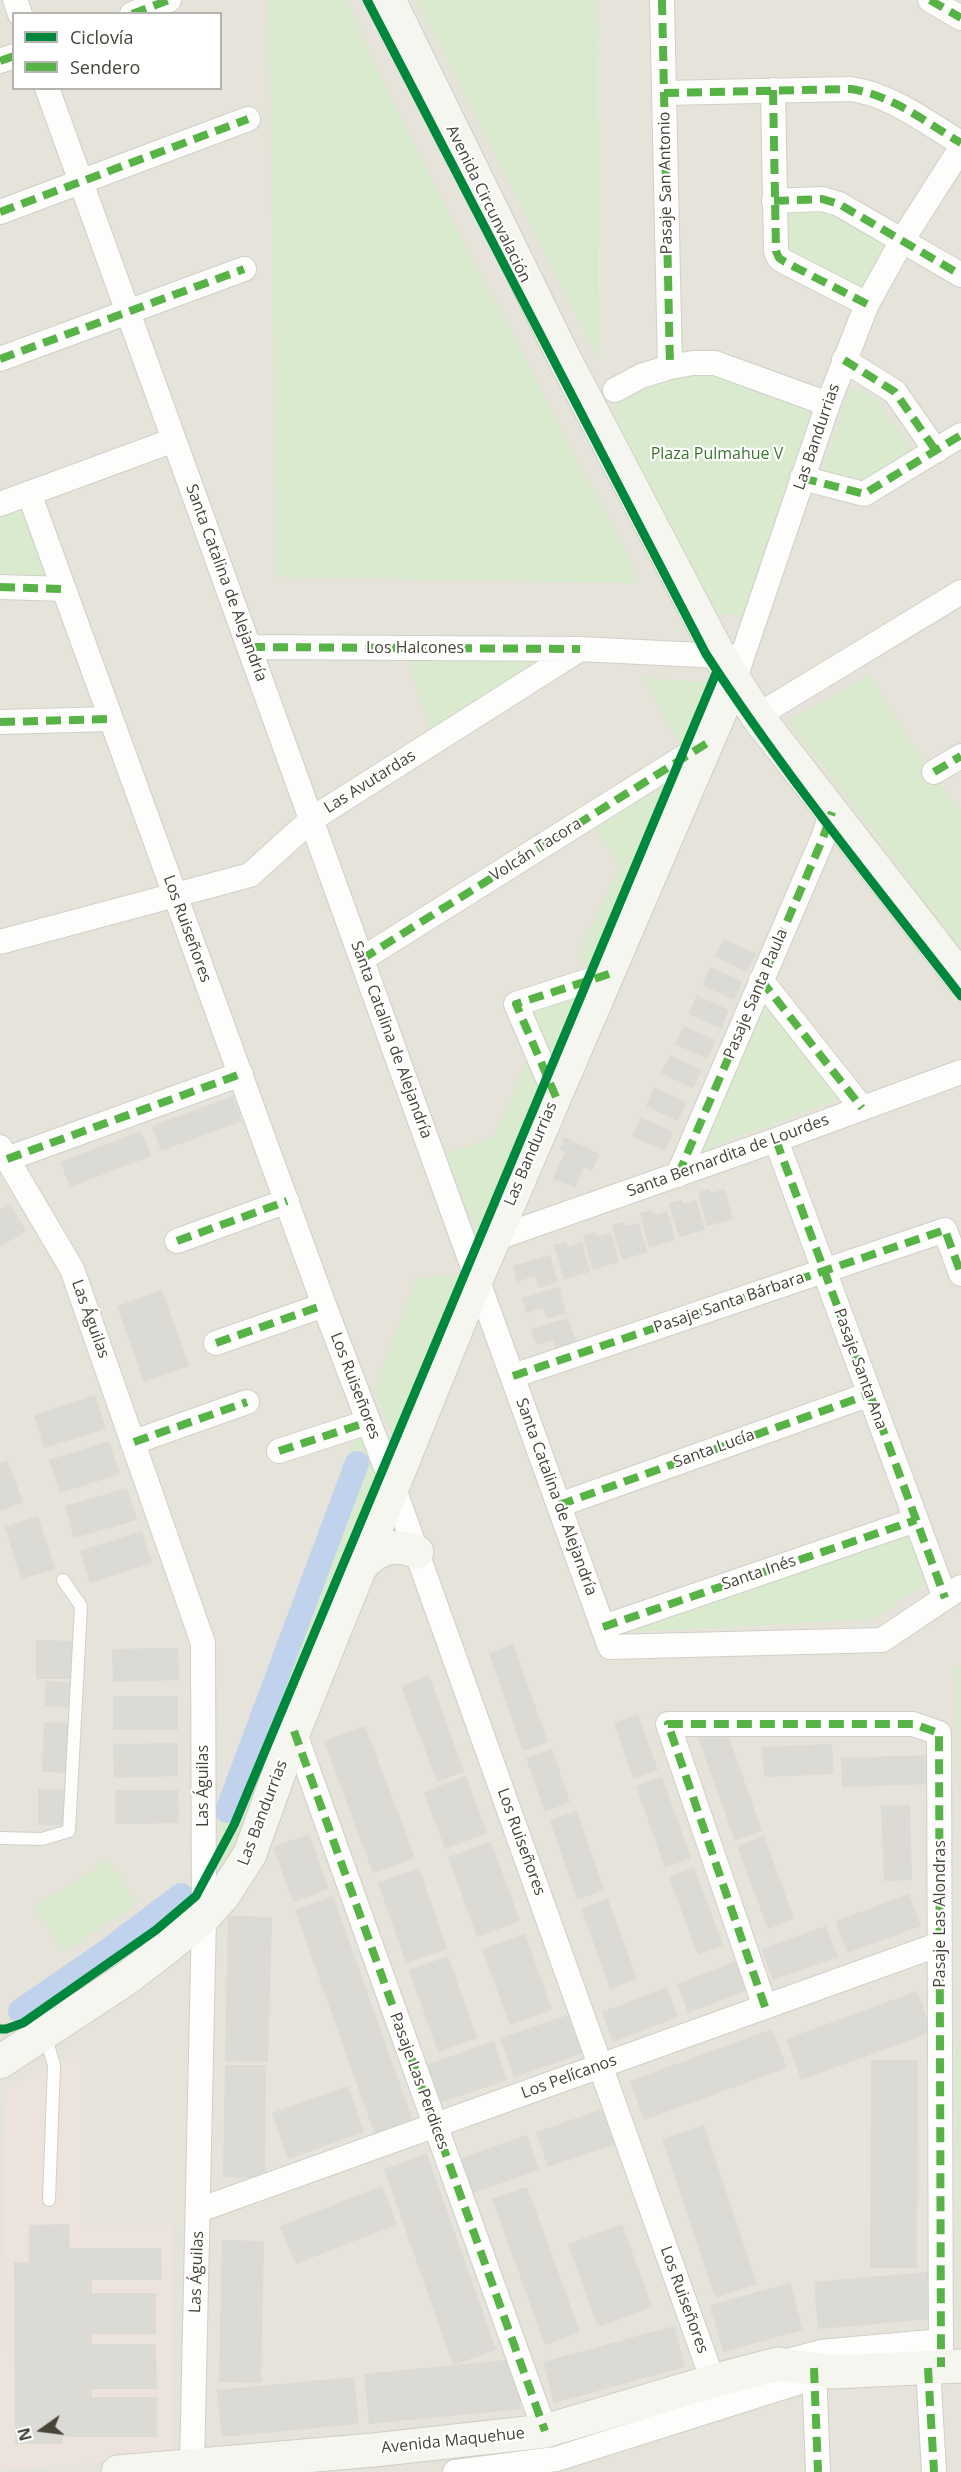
<!DOCTYPE html>
<meta charset="utf-8">
<style>
body{margin:0}
#map{position:relative;width:961px;height:2472px;overflow:hidden;background:#f2f1ec;font-family:"Open Sans",sans-serif}
canvas{display:block}
.legend{position:absolute;left:12px;top:12px;width:210px;height:78px;box-sizing:border-box;background:#fff;border:2px solid #b5b4af;margin:0;padding:8px 10px;list-style:none;font-size:18px;color:#474438}
.legend li{display:flex;align-items:center;gap:12px;height:30px}
.legend b{width:30px;border:2px solid #b5b4af}
.north{position:absolute;left:12px;top:2400px;width:60px;height:60px;-webkit-text-stroke:4px #fff;paint-order:stroke;rotate:256deg;font-size:16px;font-weight:700;line-height:24px;text-align:center;color:#474438}
.north::after{content:'';display:block;margin:auto;width:21px;height:27px;background:#474438;clip-path:polygon(50% 0,100% 100%,50% 72%,0 100%)}
</style>
<div id="map">
<canvas width="961" height="2472"></canvas>
<ul class="legend">
<li><b style="height:8px;background:#00873e"></b>Ciclovía</li>
<li><b style="height:8px;background:#57b346"></b>Sendero</li>
</ul>
<div class="north">N</div>
</div>
<script>
const ctx = document.querySelector('canvas').getContext('2d');
ctx.lineJoin = 'round';
function paint(path, color) { ctx.fillStyle = color; ctx.fill(path, 'evenodd'); }
function strokePath(path, color, width, dash) { ctx.strokeStyle = color; ctx.lineWidth = width; ctx.lineCap = dash ? 'butt' : 'round'; ctx.setLineDash(dash || []); ctx.stroke(path); }
function write(font, color, halo, rows, align = 'center') {
  ctx.font = font + ' "Open Sans",sans-serif'; ctx.lineWidth = 4.5; ctx.setLineDash([]); ctx.textBaseline = 'middle'; ctx.strokeStyle = halo; ctx.fillStyle = color; for (const [text, x, y, turn = 0] of rows) {
    ctx.save(); ctx.translate(x, y); ctx.rotate((+turn || 0) * Math.PI / 180); ctx.textAlign = isNaN(turn) ? turn : align; if (halo) ctx.strokeText(text, 0, 0); ctx.fillText(text, 0, 0); ctx.restore();
  }
}
paint(new Path2D(`
 M0,0H416L600,360L598,0H961V2472H0ZM14,14H220V88H14Z`), '#e5e3da');
paint(new Path2D(`
 M82,2052L81,2226L173,2225V2457L0,2470V2351L6,2088Z`), '#ece3dd');
paint(new Path2D(`
 M269,0H345L415,148L629,559L638,583L277,577Z
 M416,0H598L600,361Z
 M821,202L898,241L865,300L781,256L777,204Z
 M692,366L824,406L743,616L705,612L623,453L614,395Z
 M850,388L873,396L911,449L907,455L862,484L823,469Z
 M20,503L50,581L0,580V511Z
 M535,658L539,662L431,730L407,659Z
 M869,675L922,761L961,812V950L852,803L788,722Z
 M643,678L717,683L692,741L682,747Z
 M674,781L594,966L577,959L620,865L595,828Z
 M584,988L549,1069L528,1005Z
 M764,998L842,1098L696,1153Z
 M529,1058L541,1088L477,1235L446,1155L494,1136Z
 M461,1274L393,1436L374,1392L416,1279Z
 M365,1435L384,1485L238,1844L219,1880L220,1801L355,1439Z
 M910,1530L931,1581L873,1619L617,1633Z
 M961,1666V1796L954,1670Z
 M108,1860L137,1904L64,1951L35,1907Z
 M961,2043V2343L959,2344L955,2044Z`), '#daeace');
strokePath(new Path2D(`
 M227,1811L357,1463
 M20,2011L100,1956L181,1895`), '#c0d2ec', 24);
paint(new Path2D(`
 M723,939L756,954L747,972L715,957Z
 M710,967L742,981L734,1000L702,985Z
 M697,995L729,1010L721,1029L688,1014Z
 M684,1026L716,1040L708,1059L675,1044Z
 M670,1055L702,1070L693,1088L661,1073Z
 M654,1087L687,1102L678,1121L646,1106Z
 M233,1096L242,1121L161,1151L152,1126Z
 M641,1117L673,1132L665,1151L632,1136Z
 M141,1131L151,1156L70,1187L60,1162Z
 M564,1137L600,1154L592,1171L583,1167L576,1188L553,1179L565,1152L560,1149Z
 M709,1189L711,1193L725,1189L733,1219L707,1226L698,1192Z
 M681,1200L683,1204L696,1200L705,1230L679,1237L669,1203Z
 M10,1204L26,1231L0,1247V1210Z
 M652,1210L653,1215L667,1211L675,1240L649,1248L640,1213Z
 M624,1222L625,1226L639,1223L647,1252L622,1260L612,1225Z
 M596,1232L597,1237L611,1233L619,1262L593,1270L583,1236Z
 M566,1242L568,1246L582,1242L590,1272L564,1279L554,1245Z
 M550,1255L558,1282L538,1288L535,1276L517,1282L513,1266Z
 M559,1287L566,1313L547,1319L543,1308L526,1313L522,1298Z
 M162,1290L189,1366L144,1382L117,1306Z
 M568,1318L577,1345L556,1351L553,1340L536,1345L531,1329Z
 M95,1395L106,1429L44,1448L34,1415Z
 M109,1441L120,1474L60,1493L49,1460Z
 M7,1460L23,1502L0,1511V1463Z
 M127,1488L137,1520L74,1538L65,1506Z
 M38,1516L55,1569L21,1579L5,1527Z
 M142,1531L152,1563L90,1583L80,1551Z
 M36,1640L72,1641L71,1679H36Z
 M513,1644L548,1742L523,1751L489,1653Z
 M178,1648L179,1680L113,1682L112,1649Z
 M429,1675L464,1772L437,1782L401,1686Z
 M45,1681L70,1682L69,1707L45,1706Z
 M113,1696H178V1730H113Z
 M638,1714L658,1770L633,1779L614,1723Z
 M44,1722L68,1723L66,1773L42,1772Z
 M365,1726L415,1858L373,1873L324,1741Z
 M725,1726L762,1831L735,1841L697,1735Z
 M178,1743V1776L114,1778L113,1744Z
 M832,1744L834,1774L764,1777L762,1747Z
 M552,1749L570,1802L545,1812L526,1758Z
 M928,1755L929,1784L842,1787L841,1758Z
 M466,1776L487,1833L445,1849L424,1792Z
 M662,1777L691,1858L665,1868L636,1786Z
 M38,1789L66,1790L65,1825H38Z
 M115,1790H178L179,1823L115,1824Z
 M910,1805L912,1880L884,1881L881,1806Z
 M577,1811L604,1890L577,1900L550,1820Z
 M309,1834L329,1889L293,1902L273,1847Z
 M764,1836L794,1919L768,1929L737,1846Z
 M491,1842L520,1921L477,1937L448,1857Z
 M694,1867L723,1945L698,1955L669,1877Z
 M419,1868L447,1949L406,1963L378,1883Z
 M909,1894L921,1926L847,1953L836,1921Z
 M333,1896L414,2124L376,2138L295,1910Z
 M608,1899L637,1979L610,1989L581,1908Z
 M228,1916L272,1917L268,2062L225,2061Z
 M826,1926L838,1957L773,1980L761,1949Z
 M525,1934L552,2010L510,2025L482,1949Z
 M448,1956L477,2038L438,2052L409,1970Z
 M742,1959L754,1988L688,2013L677,1984Z
 M667,1987L678,2017L613,2042L602,2012Z
 M917,1991L932,2032L801,2080L786,2039Z
 M574,2013L587,2052L514,2077L500,2038Z
 M772,2029L787,2068L644,2120L630,2081Z
 M494,2041L507,2080L439,2103L426,2065Z
 M871,2060H918L917,2268H870Z
 M225,2065H266L265,2178L223,2177Z
 M348,2086L364,2132L288,2159L272,2113Z
 M603,2109L615,2144L548,2167L536,2132Z
 M704,2125L757,2284L715,2298L662,2139Z
 M527,2135L539,2170L473,2193L461,2158Z
 M427,2154L496,2350L453,2365L384,2169Z
 M382,2186L397,2224L296,2264L280,2226Z
 M527,2187L580,2332L545,2345L492,2199Z
 M69,2224L70,2248H161L162,2280H92V2293H156V2334H92V2344H156L157,2389H92V2397H157V2437H63L62,2444H15L14,2262H29V2225Z
 M622,2224L652,2307L598,2327L568,2244Z
 M222,2240L264,2241L261,2383L219,2382Z
 M928,2272L932,2319L818,2329L814,2282Z
 M790,2283L803,2330L723,2352L710,2305Z
 M674,2326L685,2367L554,2403L543,2362Z
 M516,2359L521,2409L369,2424L364,2374Z
 M354,2377L359,2424L222,2437L217,2390Z`), '#dbdad5');
const lane = new Path2D(`
 M0,1838L42,1839L69,1831L81,1606L63,1580
 M45,2035L54,2065L49,2200`);
const street = new Path2D(`
 M15,0L20,14
 M662,0L670,367
 M930,0L961,18
 M132,14L169,0
 M0,61L14,56
 M47,88L610,1647L882,1640L961,1587
 M773,90L776,251L779,258L785,262L867,304
 M664,93L851,89C892,95 927,123 961,143
 M774,201L822,199L839,204L961,275
 M0,212L248,119
 M0,359L244,269
 M844,360L895,392L936,451
 M615,390L641,376L670,367L693,363H715L828,404
 M802,478L864,494L961,435
 M29,493L324,1305L393,1486L713,2381
 M0,504L174,440
 M0,587L64,589
 M250,647L580,649
 M737,672L828,404L867,304L903,239L961,148
 M757,716L961,592
 M0,722L111,719
 M934,772L961,756
 M0,942L250,875L312,819L580,649L742,657
 M362,959L708,742
 M761,980L862,1108
 M556,1097L516,1004L609,974
 M776,1140L945,1598
 M0,1147L72,1269L203,1643L204,1917L192,2466
 M7,1159L241,1074
 M678,1175L823,838L832,812
 M494,1239L776,1140L961,1072
 M177,1241L287,1201
 M216,1343L324,1305
 M513,1376L945,1230L961,1274
 M134,1442L247,1402
 M279,1451L368,1422
 M559,1505L870,1394
 M603,1627L916,1520
 M294,1731L545,2431
 M765,2007L668,1724H913L939,1733L941,2367
 M199,2210L940,1944
 M784,2362L821,2352L941,2341
 M814,2368L818,2472
 M928,2368L934,2472
 M455,2472L556,2459L828,2373`);
const secondary = new Path2D(`
 M389,0L564,358L719,655L757,716L961,978
 M360,1568C374,1549 395,1542 417,1552
 M0,2062L126,1979L165,1949L204,1917L223,1896L250,1854L294,1731L477,1278L734,680
 M118,2472L374,2450L545,2431L713,2381L778,2364L832,2372L961,2366`);
strokePath(lane, '#d0cfca', 14);
strokePath(street, '#d0cfca', 26);
strokePath(secondary, '#d0cfc3', 35);
strokePath(lane, '#fdfdfc', 12);
strokePath(street, '#fdfdfc', 24);
strokePath(secondary, '#f6f6f0', 33);
strokePath(new Path2D(`
 M662,0L670,367
 M930,0L961,18
 M132,14L169,0
 M0,61L14,56
 M773,90L776,251L779,258L785,262L867,304
 M664,93L851,89C892,95 927,123 961,143
 M774,201L822,199L839,204L961,275
 M0,212L248,119
 M0,359L244,269
 M844,360L895,392L936,451
 M802,478L864,494L961,435
 M0,587L64,589
 M250,647L580,649
 M0,722L111,719
 M934,772L961,756
 M362,959L709,742
 M761,980L862,1108
 M556,1097L516,1004L609,974
 M776,1140L945,1598
 M7,1159L241,1074
 M678,1175L823,838L832,812
 M177,1241L287,1201
 M216,1343L324,1305
 M513,1376L945,1230L961,1274
 M134,1442L247,1402
 M279,1451L368,1422
 M559,1505L870,1394
 M603,1627L916,1520
 M294,1731L545,2431
 M765,2007L668,1724H913L939,1733L941,2367
 M814,2368L818,2472
 M928,2368L934,2472`), '#57b346', 8, [15, 8]);
strokePath(new Path2D(`
 M367,0L706,654C784,774 874,884 961,996
 M0,2029H6L23,2023L156,1930L196,1896L234,1825L717,671`), '#00873e', 9);
write('16px', '#474438', '#fff', [
 ["Pasaje San Antonio",666,183,-91],
 ["Avenida Circunvalación",488,204,64],
 ["Las Bandurrias",817,437,-71],
 ["Santa Catalina de Alejandría",226,583,70],
 ["Los Halcones",415,648],
 ["Las Avutardas",370,782,-32],
 ["Volcán Tacora",536,850,-32],
 ["Los Ruiseñores",187,929,70],
 ["Pasaje Santa Paula",756,994,-67],
 ["Santa Catalina de Alejandría",391,1040,70],
 ["Las Bandurrias",531,1154,-67],
 ["Santa Bernardita de Lourdes",728,1156,-20],
 ["Pasaje Santa Bárbara",729,1303,-19],
 ["Las Águilas",90,1319,70],
 ["Pasaje Santa Ana",860,1369,70],
 ["Los Ruiseñores",355,1386,69],
 ["Santa Lucía",714,1449,-20],
 ["Santa Catalina de Alejandría",556,1497,70],
 ["Santa Inés",759,1573,-19],
 ["Las Águilas",203,1786,-90],
 ["Las Bandurrias",263,1813,-69],
 ["Los Ruiseñores",521,1842,70],
 ["Pasaje Las Alondras",940,1914,-90],
 ["Los Pelícanos",569,2077,-20],
 ["Pasaje Las Perdices",419,2081,70],
 ["Las Águilas",197,2272,-88],
 ["Los Ruiseñores",684,2300,70],
 ["Avenida Maquehue",453,2441,-6]
]);
write('16px', '#3c762e', '#fff', [
 ["Plaza Pulmahue V",717,454]
]);
</script>
